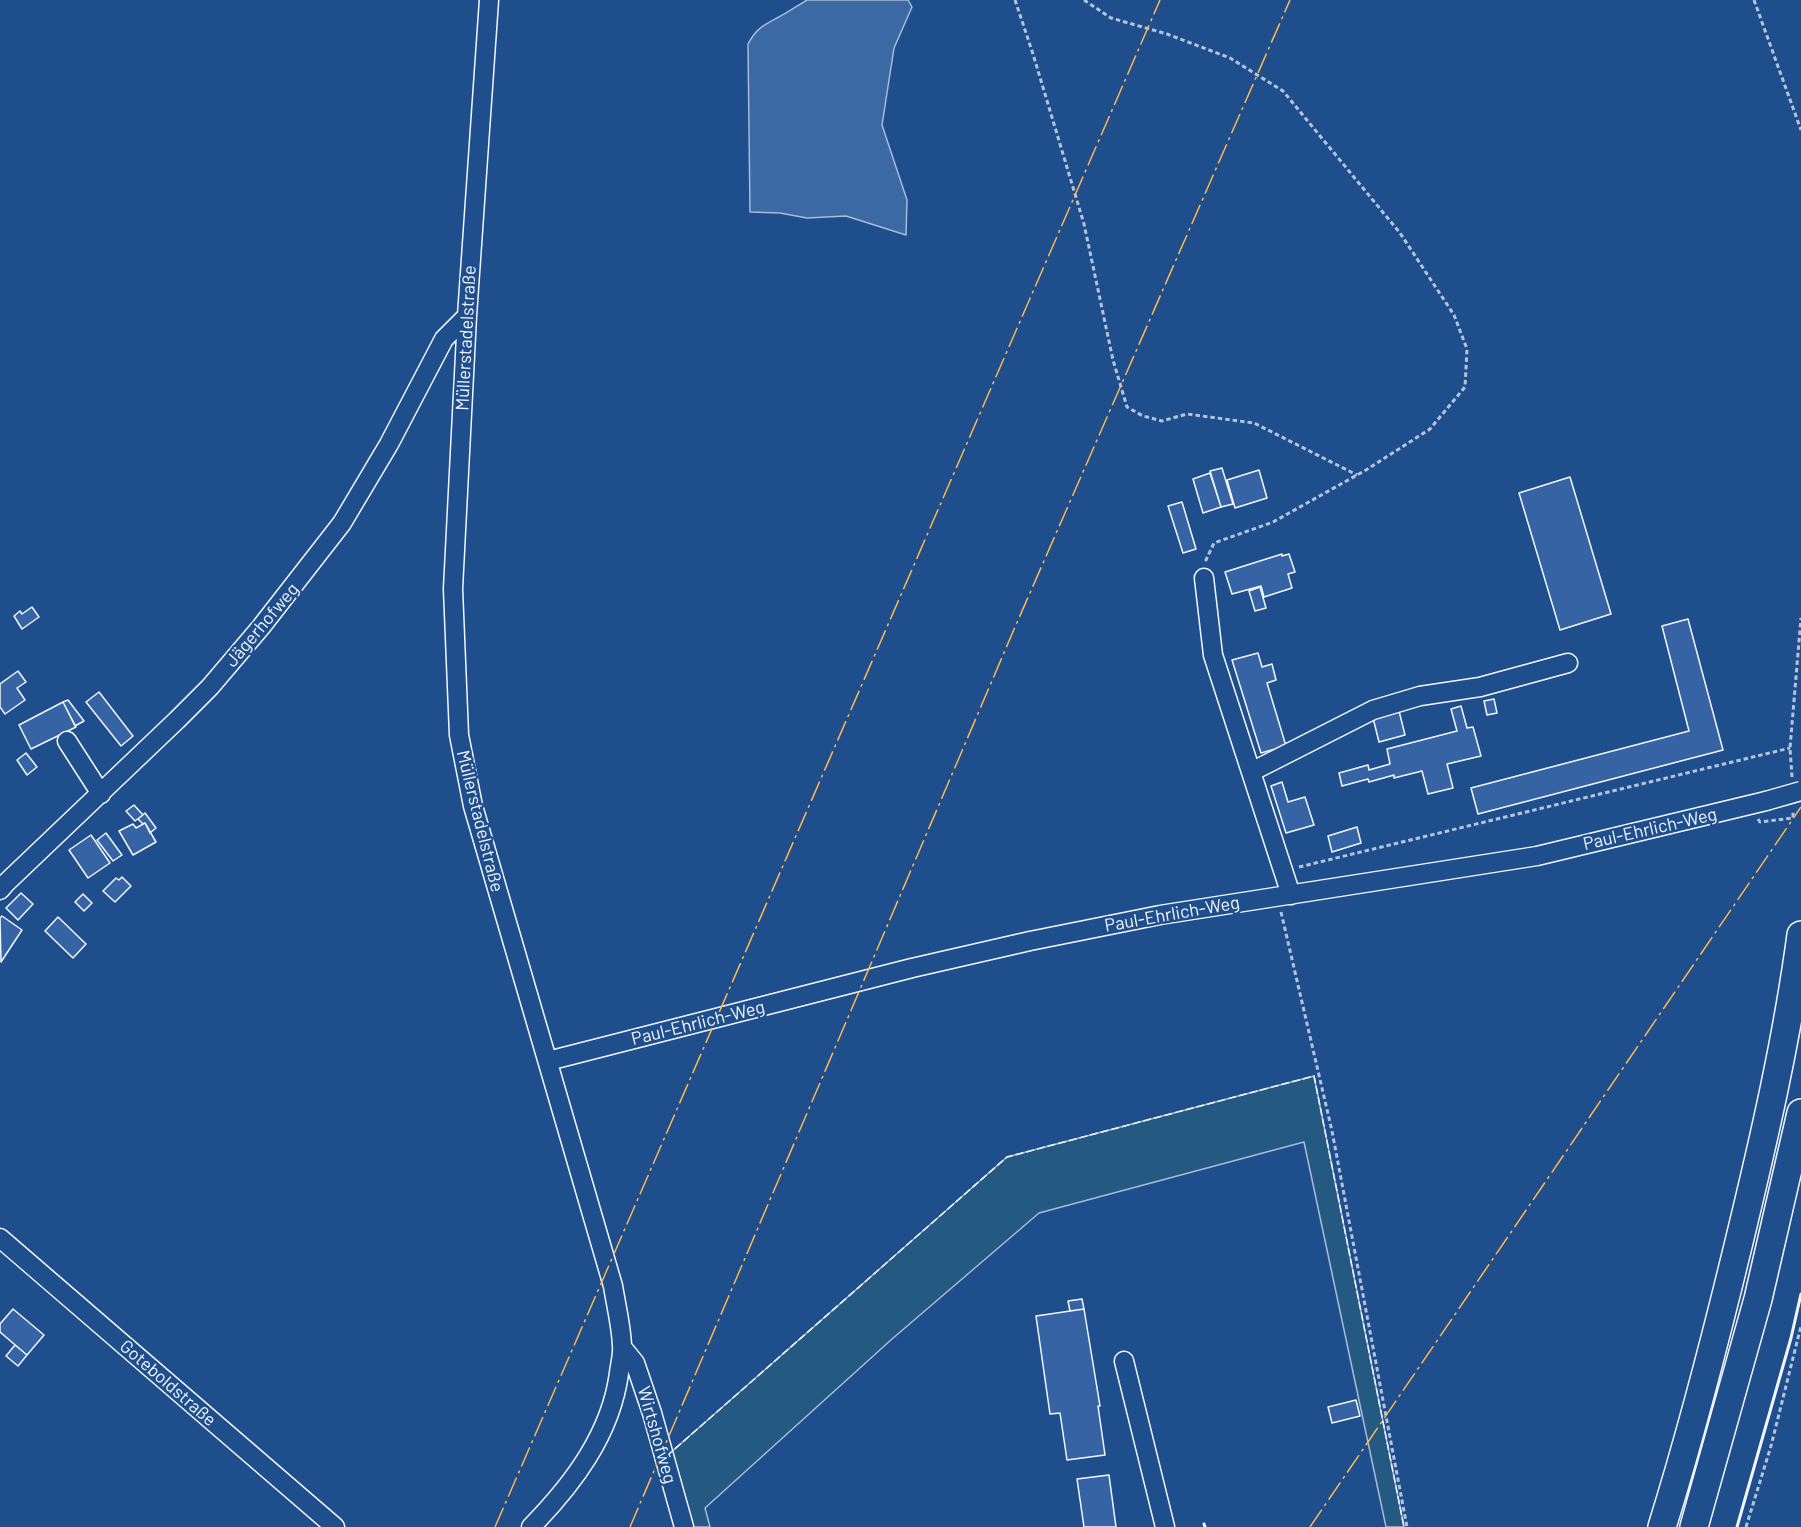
<!DOCTYPE html>
<meta charset="utf-8">
<style>
body{margin:0}
canvas{display:block;background:#1f4e8c}
</style>
<canvas width="1801" height="1527"></canvas>
<script>
const ctx = document.querySelector('canvas').getContext('2d');
ctx.lineJoin = 'round';
function paint(path, color) { ctx.fillStyle = color; ctx.fill(path, 'evenodd'); }
function strokePath(path, color, width, dash) { ctx.strokeStyle = color; ctx.lineWidth = width; ctx.lineCap = dash ? 'butt' : 'round'; ctx.setLineDash(dash || []); ctx.stroke(path); }
function write(font, color, halo, rows, align = 'center') {
  ctx.font = font + ' Barlow,sans-serif'; ctx.lineWidth = 4.5; ctx.setLineDash([]); ctx.textBaseline = 'middle'; ctx.strokeStyle = halo; ctx.fillStyle = color; for (const [text, x, y, turn = 0] of rows) {
    ctx.save(); ctx.translate(x, y); ctx.rotate((+turn || 0) * Math.PI / 180); ctx.textAlign = isNaN(turn) ? turn : align; if (halo) ctx.strokeText(text, 0, 0); ctx.fillText(text, 0, 0); ctx.restore();
  }
}
const green = new Path2D(`
 M1314,1076L1404,1527H1386L1304,1142L1039,1213L892,1339L705,1508L710,1527H692L669,1454L1007,1157Z`);
paint(green, '#245a82');
strokePath(green, '#a8bbd7', 1.5);
const water = new Path2D(`
 M807,0H908L912,7L894,48L882,125L907,200L906,235L846,216L807,218L780,213L750,212L748,44C756,29 762,26 777,18C787,13 797,6 807,0Z`);
paint(water, '#3b69a3');
strokePath(water, '#a8bbd7', 1.5);
const building = new Path2D(`
 M1222,468L1233,504L1221,507L1210,471Z
 M1259,470L1267,498L1235,508L1227,480Z
 M1210,473L1221,507L1203,513L1193,479Z
 M1570,477L1611,614L1560,630L1519,493Z
 M1182,502L1196,549L1183,553L1168,506Z
 M1282,554V556L1289,554L1295,572L1288,574L1292,588L1264,597L1261,586L1232,594L1225,572Z
 M1260,587L1266,608L1255,611L1249,591Z
 M32,607L39,617L22,629L14,616L20,611L22,614Z
 M1688,619L1723,750L1478,814L1471,788L1689,731L1662,626Z
 M1258,653L1262,667L1272,664L1276,680L1267,683L1286,746L1261,753L1232,660Z
 M18,671L26,682L17,688L25,700L5,714L0,707V684Z
 M99,692L133,736L121,746L86,702Z
 M1494,699L1497,713L1487,715L1484,701Z
 M68,700L84,721L75,726L63,702Z
 M63,702L76,727L31,749L19,725Z
 M1461,706L1467,728L1473,727L1481,756L1447,764L1453,788L1428,794L1422,771L1394,778V775L1369,782L1368,779L1342,786L1339,773L1368,765L1369,770L1390,764L1387,749L1457,731L1451,709Z
 M1399,711L1405,735L1379,742L1373,718Z
 M26,753L37,767L27,775L17,760Z
 M1282,782L1288,802L1305,797L1314,825L1286,833L1271,786Z
 M134,805L143,815L135,821L126,811Z
 M145,813L156,828L150,833L145,823L143,824L138,819Z
 M145,823L156,842L133,855L119,831L133,824L136,828Z
 M1357,827L1361,843L1332,852L1328,836Z
 M106,833L122,855L113,861L97,840Z
 M91,835L110,863L88,878L69,850Z
 M122,877L131,886L115,902L103,891L116,878L119,880Z
 M21,893L33,904L18,920L6,908Z
 M83,894L92,903L84,911L75,902Z
 M2,916L22,930L1,962L0,918Z
 M58,917L86,944L73,958L45,931Z
 M1082,1299L1084,1309L1070,1311L1068,1301Z
 M13,1309L44,1335L27,1355L0,1332V1324Z
 M1084,1309L1100,1406H1098L1105,1455L1067,1460L1060,1413L1050,1414L1036,1316Z
 M15,1345L27,1355L18,1366L6,1356Z
 M1356,1400L1360,1416L1332,1423L1328,1407Z
 M1109,1475L1116,1527H1084L1077,1479Z`);
paint(building, '#3563a3');
strokePath(building, '#f2f6ff', 1.5);
const minor = new Path2D(`
 M489,0L467,316L453,589L459,735L473,806L613,1286C616,1305 621,1325 622,1345C623,1354 620,1364 619,1373C611,1434 573,1484 531,1527
 M1204,578L1213,655L1291,895
 M67,741L101,794
 M1251,772L1373,710L1420,696L1480,687L1568,663
 M0,890L6,883L177,720L210,687L261,627L342,523L389,444L444,339L467,316
 M548,1061L912,968L1030,941L1160,915L1537,856L1766,801
 M0,1238L335,1527
 M622,1347L635,1363L652,1413L684,1527
 M1124,1361L1165,1527`);
const highway = new Path2D(`
 M1662,1527C1691,1434 1715,1341 1738,1246C1763,1143 1787,1040 1801,935
 M1694,1527L1758,1299L1801,1113`);
strokePath(minor, '#f2f6ff', 21);
strokePath(highway, '#f2f6ff', 30);
strokePath(new Path2D(`
 M1015,0L1033,54L1084,224L1113,360L1127,407L1143,416L1162,421L1187,414L1254,423L1357,475
 M1084,0L1111,18L1167,34L1230,58L1283,91L1400,233L1454,315L1467,349L1465,387L1430,429L1366,470L1273,522L1214,543L1205,562
 M1754,0L1801,130
 M1792,777L1790,748L1801,618
 M1758,819L1760,822L1793,818V811
 M1299,867L1790,748
 M1281,912L1332,1131L1407,1527
 M1746,1527L1771,1446L1801,1326`), '#b3c4dc', 3, [4.5, 3]);
strokePath(minor, '#1f4e8c', 18);
strokePath(highway, '#1f4e8c', 27);
const minorBridge = new Path2D(`
 M1766,801L1801,791`);
strokePath(minorBridge, '#f2f6ff', 21, []);
strokePath(minorBridge, '#1f4e8c', 18);
strokePath(new Path2D(`
 M670,1457L669,1454L1007,1157L1314,1076L1404,1527`), '#f2f6ff', 1.5, [8, 3]);
strokePath(new Path2D(`
 M1204,1524L1205,1527
 M1737,1527L1791,1338L1801,1294`), '#f2f6ff', 3);
strokePath(new Path2D(`
 M495,1527L1160,0
 M630,1527L1015,627L1290,0
 M1310,1527L1801,807`), '#ffb74d', 1.5, [21, 4.5, 3, 4.5]);
write('18px', '#f2f6ff', '#1f4e8c', [
 ["Müllerstadelstraße",466,338,-87],
 ["Jägerhofweg",262,625,-50],
 ["Müllerstadelstraße",480,821,76],
 ["Paul-Ehrlich-Weg",1650,829,-13],
 ["Paul-Ehrlich-Weg",1172,914,-10],
 ["Paul-Ehrlich-Weg",698,1023,-14],
 ["Goteboldstraße",168,1383,41],
 ["Wirtshofweg",657,1435,74]
]);
</script>
